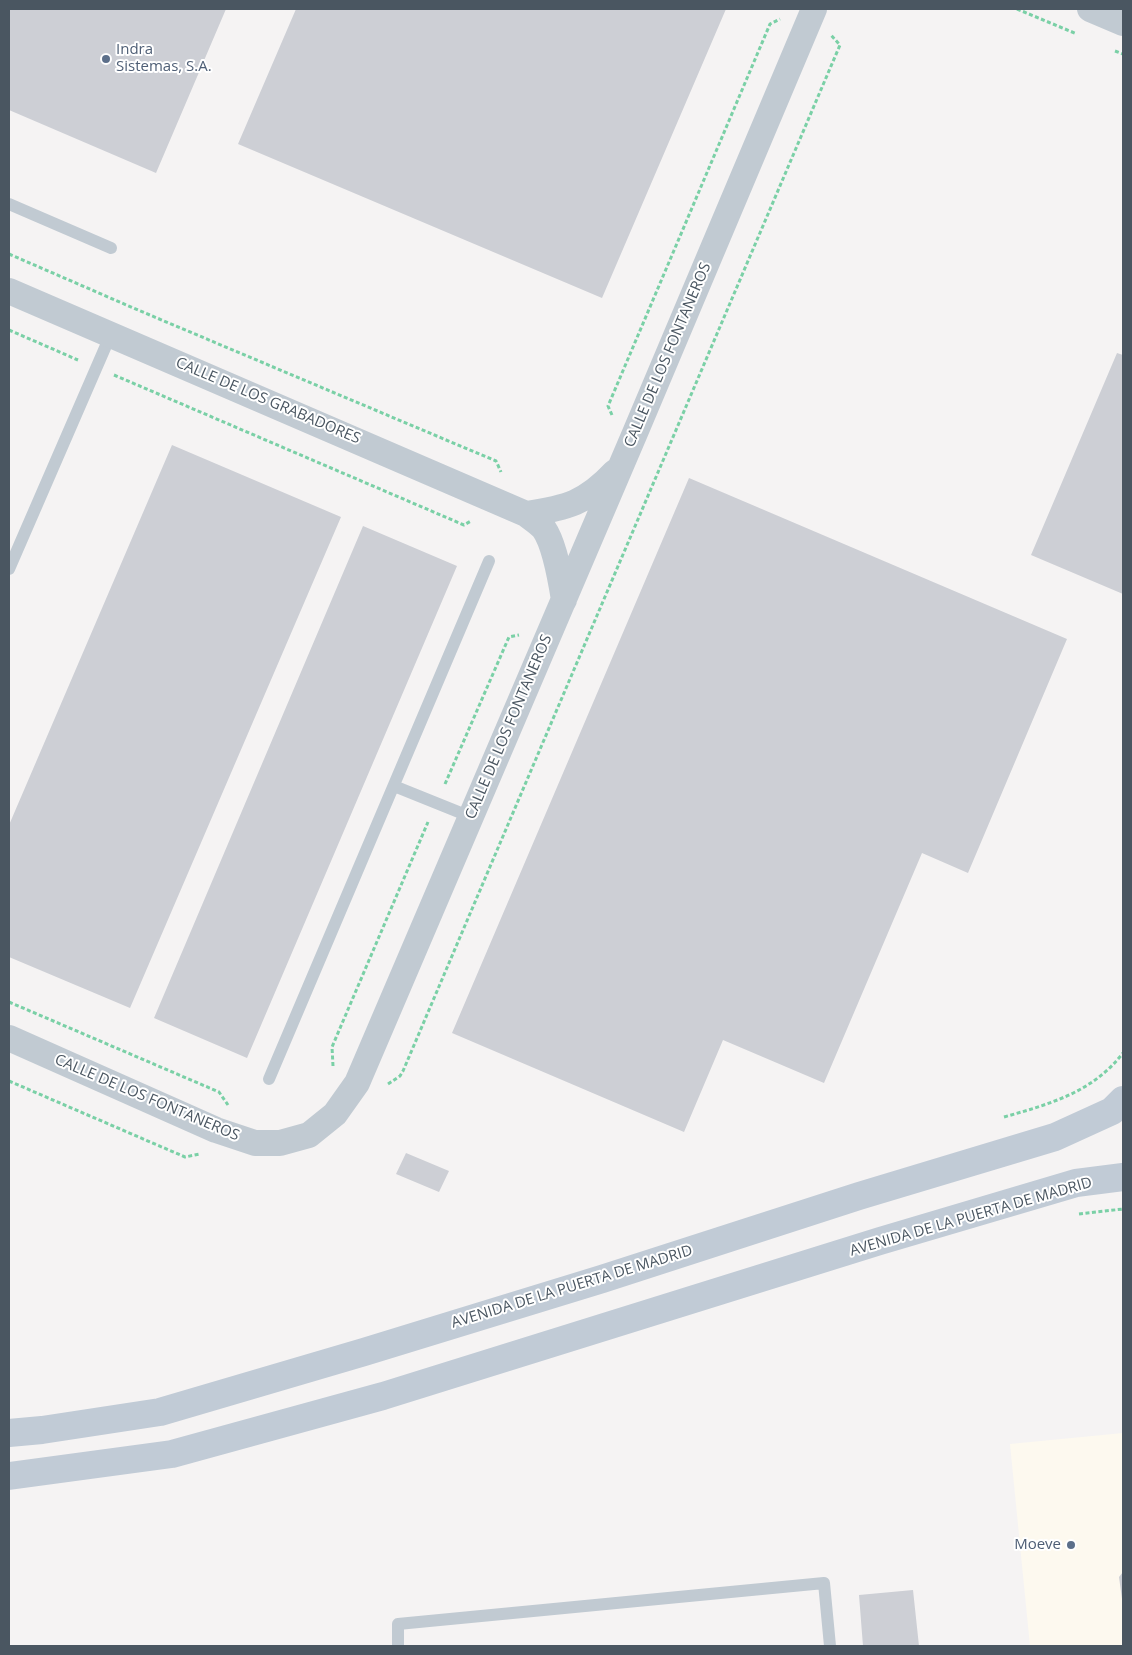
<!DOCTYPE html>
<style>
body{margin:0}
#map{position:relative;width:1132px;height:1655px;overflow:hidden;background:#f5f3f3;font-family:"Open Sans",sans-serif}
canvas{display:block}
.frame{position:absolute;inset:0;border:10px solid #4a5661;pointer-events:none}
</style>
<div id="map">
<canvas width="1132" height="1655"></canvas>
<div class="frame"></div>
</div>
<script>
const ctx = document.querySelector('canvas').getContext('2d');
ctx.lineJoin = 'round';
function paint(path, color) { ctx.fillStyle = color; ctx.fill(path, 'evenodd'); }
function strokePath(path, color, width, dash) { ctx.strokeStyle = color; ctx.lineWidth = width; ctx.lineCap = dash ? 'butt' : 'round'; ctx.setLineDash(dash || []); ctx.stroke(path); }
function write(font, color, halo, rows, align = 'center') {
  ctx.font = font + ' "Open Sans",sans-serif'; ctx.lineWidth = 4; ctx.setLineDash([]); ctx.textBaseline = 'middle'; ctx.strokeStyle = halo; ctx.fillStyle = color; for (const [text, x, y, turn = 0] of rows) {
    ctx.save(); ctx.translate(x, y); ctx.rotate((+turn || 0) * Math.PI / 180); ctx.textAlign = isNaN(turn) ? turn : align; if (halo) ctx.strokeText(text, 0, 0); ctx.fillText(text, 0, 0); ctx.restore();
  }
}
paint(new Path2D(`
 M1123,1433V1646H1030L1010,1444Z`), '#fdf9ef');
paint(new Path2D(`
 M9,9H226L156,173L9,110Z
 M296,9H726L602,298L238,144Z
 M1117,353L1123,355V594L1031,555Z
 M172,445L341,517L130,1008L9,957V825Z
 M689,478L1067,639L968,873L922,853L824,1083L723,1040L684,1132L452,1033Z
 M363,526L457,566L247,1058L154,1018Z
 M406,1153L449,1171L439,1192L396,1174Z
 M1123,1572V1599H1122L1119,1577Z
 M913,1590L919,1646H863L859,1595Z`), '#cdcfd5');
strokePath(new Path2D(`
 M1017,9L1077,34
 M1115,51L1123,54
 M9,254L138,310L496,461L501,472
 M9,330L78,360
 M114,375L464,525L471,521
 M612,415L608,406L770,24L780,19
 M445,784L509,637L519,635
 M9,1002L219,1092L228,1105
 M333,1066L332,1047L428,822
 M9,1081L185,1157L200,1154
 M388,1084L400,1076L403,1071L840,45L831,35
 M1004,1117C1050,1104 1093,1092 1123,1053
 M1079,1214L1123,1209`), '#7ad0a6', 3, [4, 2.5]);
strokePath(new Path2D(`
 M9,204L111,248
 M9,569L111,334
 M394,786L471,817
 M269,1079L489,561
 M398,1646V1624L824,1583L830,1646`), '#c1cad2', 12);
strokePath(new Path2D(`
 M1090,9L1123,23
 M9,291L526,514C532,519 539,523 544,529C555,545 561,581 564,600
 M526,514C567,508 586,503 615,472
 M9,1038L216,1130L255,1143H280L309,1135L335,1114L357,1083L635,433L814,9`), '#c1cad2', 26);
strokePath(new Path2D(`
 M9,1433L42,1430L160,1412L364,1352L602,1279L859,1196L1055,1137L1112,1111L1123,1100
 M9,1476L172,1454L383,1396L880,1241L1076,1183L1123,1177`), '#c1cbd6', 28);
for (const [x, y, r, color] of [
 [106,59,5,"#5c6f8a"],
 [1071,1545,5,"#5c6f8a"]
]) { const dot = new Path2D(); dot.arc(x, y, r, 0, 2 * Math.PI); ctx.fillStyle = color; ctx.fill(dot); strokePath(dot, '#fff', 2); }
write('15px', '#4e5e75', '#fff', [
 ["Indra",116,50],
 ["Sistemas, S.A.",116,67],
 ["Moeve",1061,1545,"right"]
], 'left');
write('15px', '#4a5661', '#fff', [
 ["CALLE DE LOS FONTANEROS",668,355,-67],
 ["CALLE DE LOS GRABADORES",268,401,23],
 ["CALLE DE LOS FONTANEROS",509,727,-67],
 ["CALLE DE LOS FONTANEROS",147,1098,23],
 ["AVENIDA DE LA PUERTA DE MADRID",971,1217,-16],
 ["AVENIDA DE LA PUERTA DE MADRID",572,1287,-17]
]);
</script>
